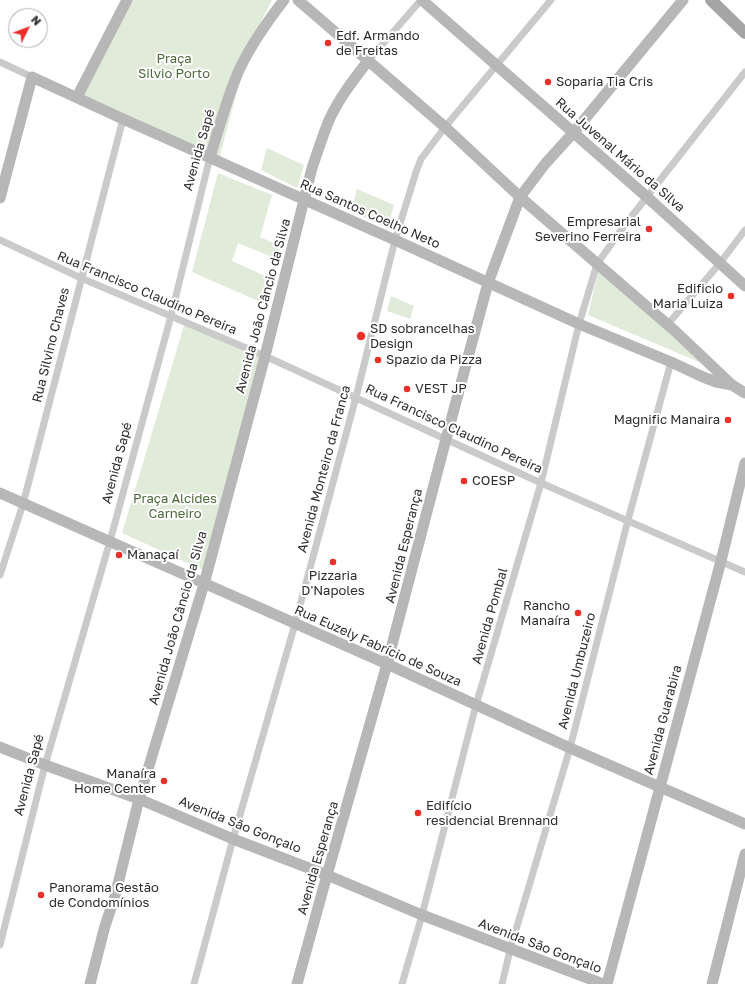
<!DOCTYPE html>
<meta charset="utf-8">
<style>
body{margin:0}
#map{position:relative;width:745px;height:984px;overflow:hidden;background:#fff;font-family:"Golos Text",sans-serif}
canvas{display:block}
.north{position:absolute;left:8px;top:8px;width:40px;height:40px;box-sizing:border-box;background:#fff;border:1px solid #ababab;border-radius:50%;rotate:48deg;font-size:11px;font-weight:700;line-height:16px;text-align:center;color:#2d2d2d}
.north::after{content:'';display:block;margin:auto;width:14px;height:18px;background:#eb2f29;clip-path:polygon(50% 0,100% 100%,50% 72%,0 100%)}
</style>
<div id="map">
<canvas width="745" height="984"></canvas>
<div class="north">N</div>
</div>
<script>
const ctx = document.querySelector('canvas').getContext('2d');
ctx.lineJoin = 'round';
function paint(path, color) { ctx.fillStyle = color; ctx.fill(path, 'evenodd'); }
function strokePath(path, color, width, dash) { ctx.strokeStyle = color; ctx.lineWidth = width; ctx.lineCap = dash ? 'butt' : 'round'; ctx.setLineDash(dash || []); ctx.stroke(path); }
function write(font, color, halo, rows, align = 'center') {
  ctx.font = font + ' "Golos Text",sans-serif'; ctx.lineWidth = 4; ctx.setLineDash([]); ctx.textBaseline = 'middle'; ctx.strokeStyle = halo; ctx.fillStyle = color; for (const [text, x, y, turn = 0] of rows) {
    ctx.save(); ctx.translate(x, y); ctx.rotate((+turn || 0) * Math.PI / 180); ctx.textAlign = isNaN(turn) ? turn : align; if (halo) ctx.strokeText(text, 0, 0); ctx.fillText(text, 0, 0); ctx.restore();
  }
}
paint(new Path2D(`
 M130,0H272L250,43L219,159L78,97Z
 M267,148L304,165L297,188L261,170Z
 M218,173L272,195L260,237L282,247L277,259L238,243L232,261L272,279L265,304L192,272Z
 M357,189L394,205L387,228L351,211Z
 M600,263L706,365L588,315Z
 M391,296L414,306L410,319L387,311Z
 M185,322L260,354L203,570L122,533Z`), '#e1ebda');
strokePath(new Path2D(`
 M368,61L421,0
 M0,62L32,77
 M0,240L81,278L265,356L541,483L745,572
 M668,324L720,263L745,230
 M0,575L23,504L123,119
 M0,945L45,765L110,541L171,316L210,157
 M194,984L233,839L295,624L356,397L395,240L416,172L421,159L445,127L551,0
 M402,984L422,915L476,705L541,483L579,324L597,264L624,226L745,72
 M502,984L510,950L570,748L628,520L671,362`), '#cacaca', 7);
strokePath(new Path2D(`
 M298,0L445,127L520,197L675,331L732,385L745,393
 M422,0L647,197L745,286
 M77,97L127,0
 M210,157C219,128 227,98 239,70C251,45 267,22 284,0
 M0,198L32,77L123,119L395,240L579,324L671,362L703,377L716,382L732,385
 M0,493L387,664L570,748L745,824
 M0,747L45,765L139,799L233,839L327,875L422,915L603,984
 M90,984L105,926L115,896L139,799L204,584L265,356L312,168C318,151 323,134 330,118C340,97 354,79 368,61
 M297,984L327,875L387,664L446,439L488,283L520,197L545,164L574,132L683,0
 M607,984L721,561L745,463
 M712,984L745,854`), '#b7b7b7', 11);
strokePath(new Path2D(`
 M711,0L745,33`), '#a5a5a5', 12);
for (const [x, y, r, color] of [
 [328,43,4,"#eb2f29"],
 [548,82,4,"#eb2f29"],
 [649,229,4,"#eb2f29"],
 [731,296,4,"#eb2f29"],
 [361,336,5,"#eb2f29"],
 [378,360,4,"#eb2f29"],
 [407,389,4,"#eb2f29"],
 [728,420,4,"#eb2f29"],
 [464,481,4,"#eb2f29"],
 [119,555,4,"#eb2f29"],
 [333,562,4,"#eb2f29"],
 [578,613,4,"#eb2f29"],
 [164,781,4,"#eb2f29"],
 [418,813,4,"#eb2f29"],
 [41,895,4,"#eb2f29"]
]) { const dot = new Path2D(); dot.arc(x, y, r, 0, 2 * Math.PI); ctx.fillStyle = color; ctx.fill(dot); strokePath(dot, '#fff', 1.5); }
write('13px', '#2d2d2d', '#fff', [
 ["Edf. Armando",336,36],
 ["de Freitas",336,51],
 ["Soparia Tia Cris",556,82],
 ["Empresarial",641,222,"right"],
 ["Severino Ferreira",641,237,"right"],
 ["Edificio",723,289,"right"],
 ["Maria Luiza",723,304,"right"],
 ["SD sobrancelhas",370,329],
 ["Design",370,344],
 ["Spazio da Pizza",386,360],
 ["VEST JP",415,389],
 ["Magnific Manaira",720,420,"right"],
 ["COESP",472,481],
 ["Manaçaí",127,555],
 ["Pizzaria",333,576,"center"],
 ["D'Napoles",333,591,"center"],
 ["Rancho",570,606,"right"],
 ["Manaíra",570,621,"right"],
 ["Manaíra",156,774,"right"],
 ["Home Center",156,789,"right"],
 ["Edifício",426,806],
 ["residencial Brennand",426,821],
 ["Panorama Gestão",49,888],
 ["de Condomínios",49,903]
], 'left');
write('13px', '#4b6a39', '#fff', [
 ["Praça",174,59],
 ["Silvio Porto",174,74],
 ["Praça Alcides",175,499],
 ["Carneiro",175,514]
]);
write('13px', '#2d2d2d', '#fff', [
 ["Avenida Sapé",199,150,-74],
 ["Rua Juvenal Mário da Silva",620,155,41],
 ["Rua Santos Coelho Neto",370,214,24],
 ["Rua Francisco Claudino Pereira",147,293,23],
 ["Avenida João Câncio da Silva",263,306,-75],
 ["Rua Silvino Chaves",51,345,-76],
 ["Rua Francisco Claudino Pereira",454,429,25],
 ["Avenida Sapé",117,463,-75],
 ["Avenida Monteiro da Franca",324,469,-75],
 ["Avenida Esperança",404,546,-76],
 ["Avenida Pombal",490,616,-74],
 ["Avenida João Câncio da Silva",178,618,-74],
 ["Rua Euzely Fabrício de Souza",378,646,24],
 ["Avenida Umbuzeiro",577,671,-76],
 ["Avenida Guarabira",663,720,-75],
 ["Avenida Sapé",29,775,-75],
 ["Avenida São Gonçalo",240,825,22],
 ["Avenida Esperança",318,858,-74],
 ["Avenida São Gonçalo",540,946,21]
]);
</script>
